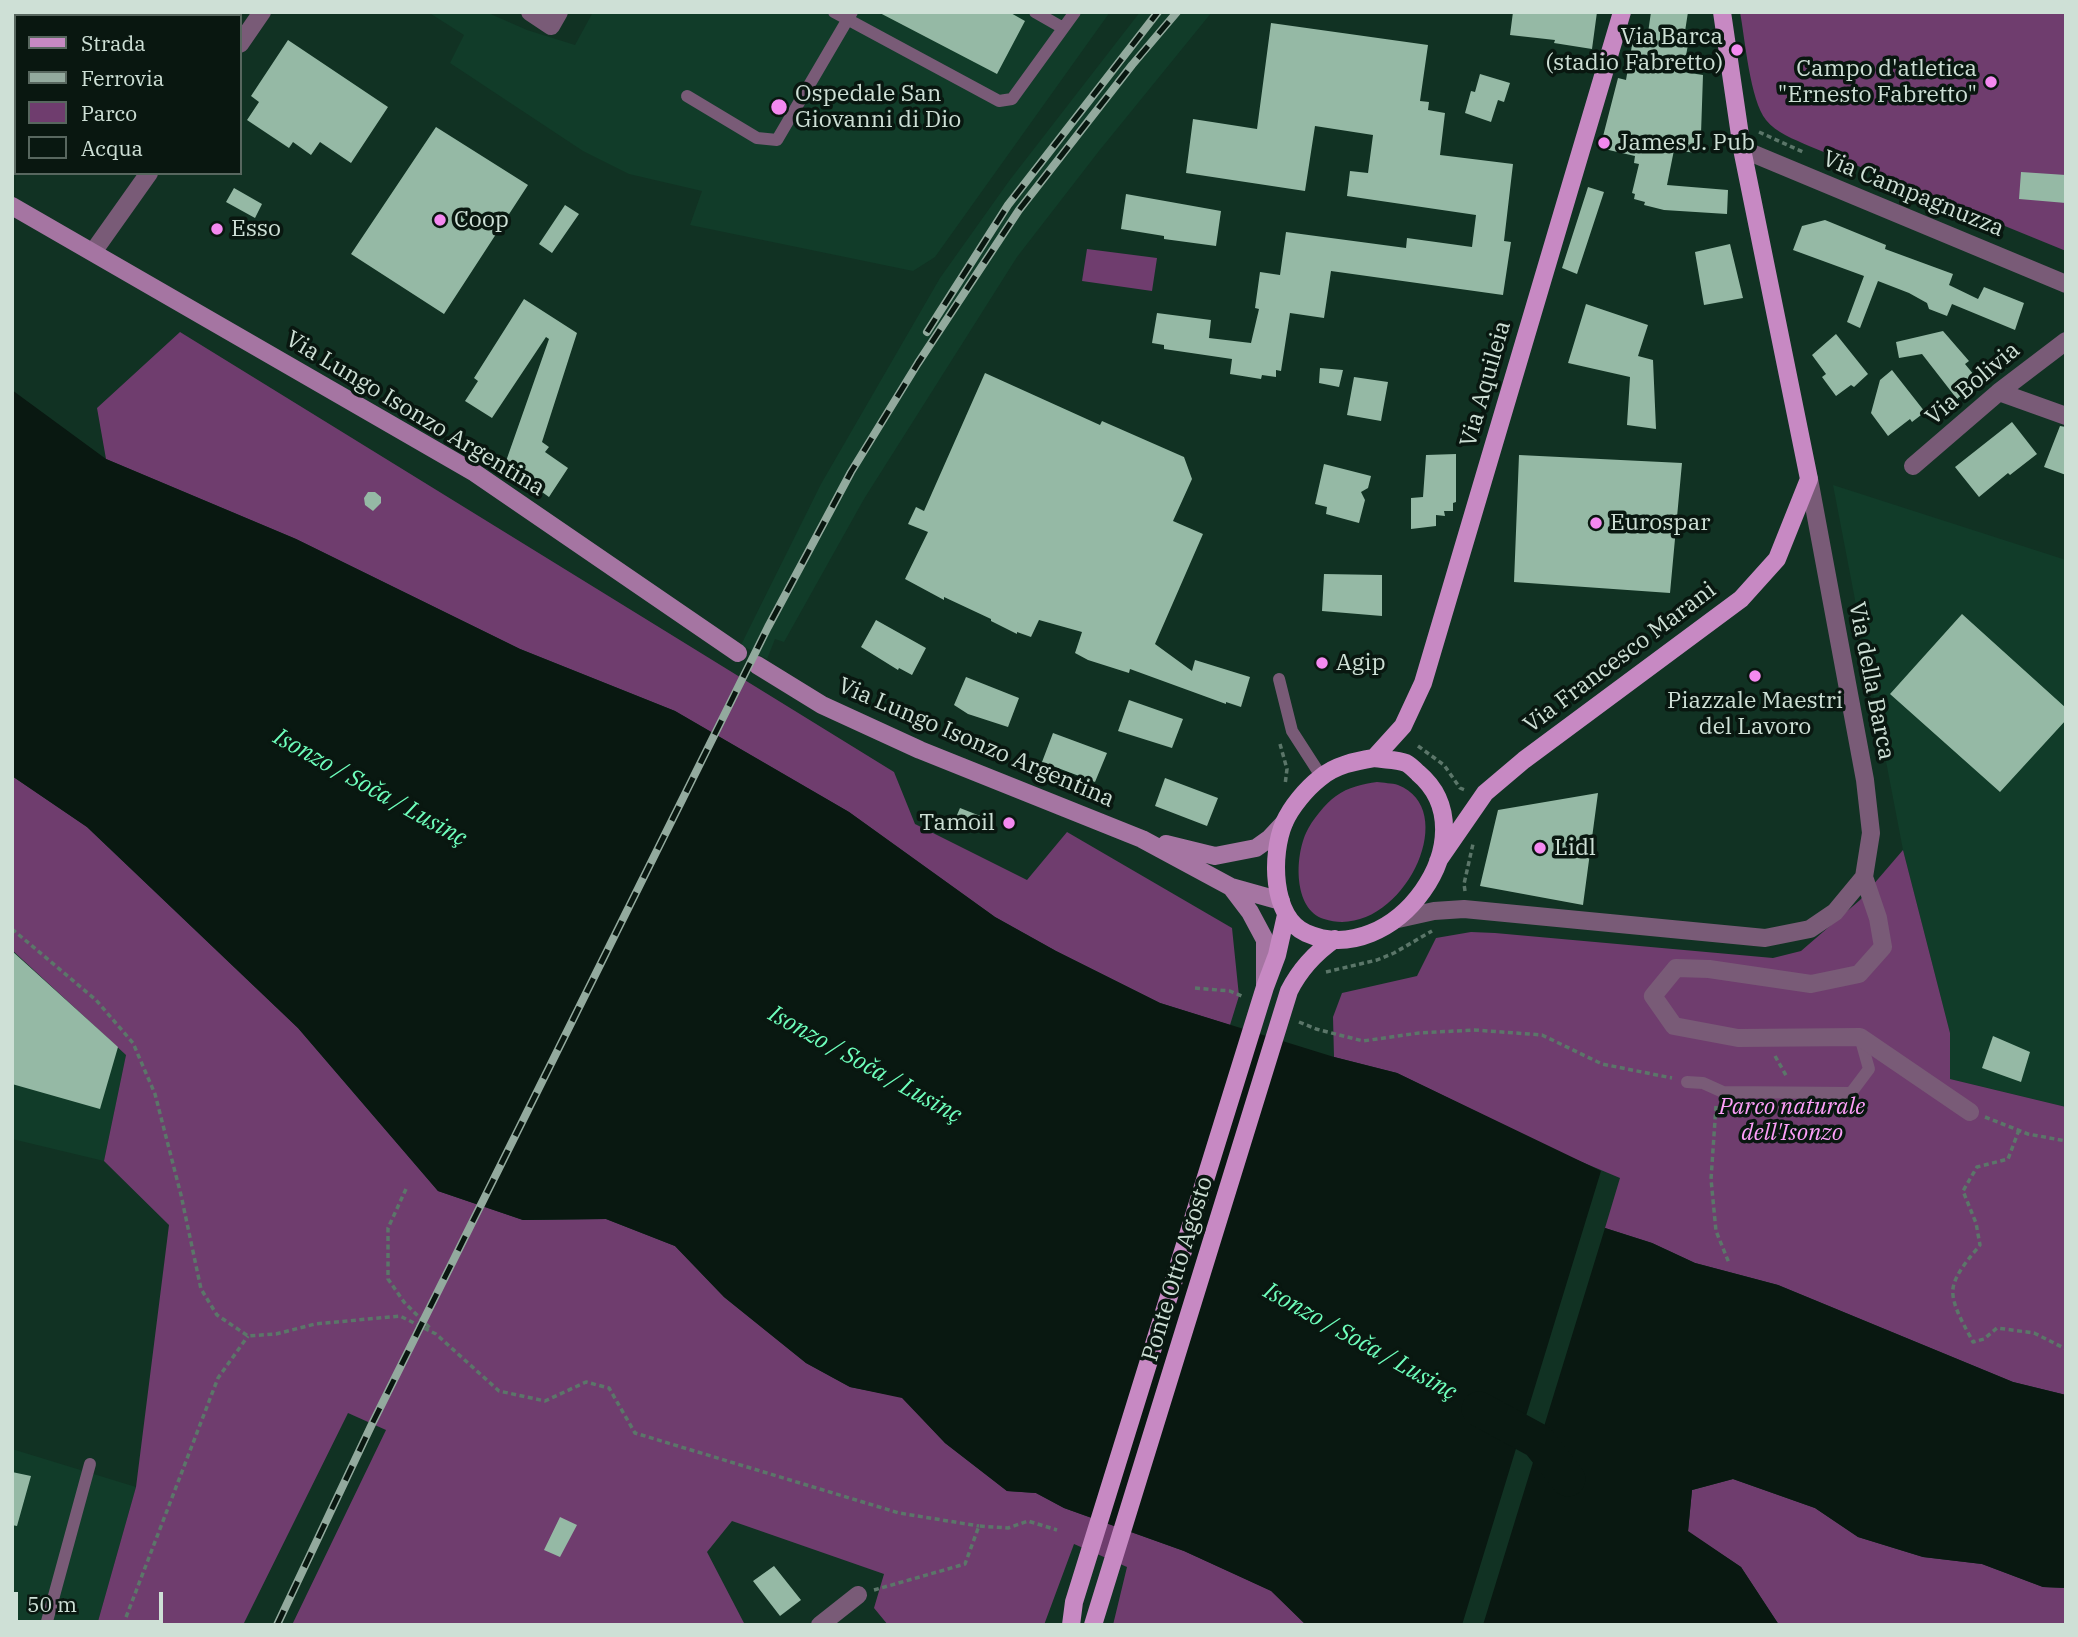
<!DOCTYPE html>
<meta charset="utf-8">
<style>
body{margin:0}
#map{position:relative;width:2078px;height:1637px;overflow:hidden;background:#113223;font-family:"IBM Plex Serif",serif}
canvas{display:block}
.frame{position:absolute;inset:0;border:14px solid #cee0d6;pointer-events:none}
.legend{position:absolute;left:14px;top:14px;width:228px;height:161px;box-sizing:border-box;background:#091710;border:2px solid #58675f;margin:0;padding:9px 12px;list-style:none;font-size:21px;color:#cee0d6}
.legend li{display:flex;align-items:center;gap:14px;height:35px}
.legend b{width:35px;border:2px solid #58675f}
.scale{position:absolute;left:14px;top:1592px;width:149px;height:32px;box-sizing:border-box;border:4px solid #cee0d6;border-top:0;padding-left:9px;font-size:21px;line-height:24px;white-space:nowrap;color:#cee0d6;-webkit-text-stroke:5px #091710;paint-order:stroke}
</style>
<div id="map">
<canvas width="2078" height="1637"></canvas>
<div class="frame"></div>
<ul class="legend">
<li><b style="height:9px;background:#c789c3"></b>Strada</li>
<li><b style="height:9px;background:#93aa9e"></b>Ferrovia</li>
<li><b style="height:19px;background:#6f3d6e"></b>Parco</li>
<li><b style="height:19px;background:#091811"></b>Acqua</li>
</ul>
<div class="scale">50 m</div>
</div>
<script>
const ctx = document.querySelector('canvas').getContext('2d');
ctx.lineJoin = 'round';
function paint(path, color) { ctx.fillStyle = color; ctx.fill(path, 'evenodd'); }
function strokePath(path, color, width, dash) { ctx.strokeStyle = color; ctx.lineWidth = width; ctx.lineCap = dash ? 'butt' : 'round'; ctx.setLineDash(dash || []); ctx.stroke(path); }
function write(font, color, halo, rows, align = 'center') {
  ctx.font = font + ' "IBM Plex Serif",serif'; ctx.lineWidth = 7; ctx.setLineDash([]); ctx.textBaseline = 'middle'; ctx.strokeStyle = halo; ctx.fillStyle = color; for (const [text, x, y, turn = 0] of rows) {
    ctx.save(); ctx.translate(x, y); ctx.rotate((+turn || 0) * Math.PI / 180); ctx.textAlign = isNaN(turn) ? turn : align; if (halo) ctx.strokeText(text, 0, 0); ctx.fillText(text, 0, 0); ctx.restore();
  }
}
paint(new Path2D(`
 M428,12H486L527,30L575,45L593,12H1110L935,257L913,271L690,225L702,191L629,174L583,151L450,63L464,35Z
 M1140,12H1212L1099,151L1017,257L864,499L784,642L775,639L767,659L741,645L821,484L940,278L1009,181Z
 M1833,485L2066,560V1107L1950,1079V1033L1903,850Z
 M12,950L126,1055L104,1161L12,1139Z
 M12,1449L136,1487L97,1625H12Z`), '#113c29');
paint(new Path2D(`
 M1740,12H2066V251L1809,146C1794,139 1776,133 1766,120C1750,100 1745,39 1740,12Z
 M1087,249L1157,258L1152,291L1082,281Z
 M180,332L894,772L915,824L1027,880L1067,832L1232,928L1239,996L1230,1025L1160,1003L1056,951L995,917L849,812L675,711L520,649L296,539L106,459L97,408Z
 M12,776L87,827L298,1028L438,1191L523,1220L606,1219L675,1246L724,1297L806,1363L850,1387L902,1397L945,1443L1007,1491L1036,1493L1064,1508L1184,1551L1272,1591L1306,1625H1113L1127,1567L1074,1544L1044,1625H888L874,1608L884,1574L732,1521L707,1552L745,1625H292L386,1430L348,1413L243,1625H97L136,1487L169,1225L104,1161L126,1055L12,950Z
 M1377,782C1383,783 1392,783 1398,785C1465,811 1398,943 1324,919C1293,909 1295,857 1306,833C1312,820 1325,804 1336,796C1348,787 1363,784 1377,782Z
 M1903,850L1950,1033V1079L2066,1107V1395L2013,1382L1778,1285L1695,1263L1652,1243L1605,1228L1620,1178L1565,1155L1397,1073L1334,1057L1333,1017L1342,993L1417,976L1436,938L1471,932L1495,933L1773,958L1801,951L1860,900Z
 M1733,1479L1815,1508L1858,1537L1923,1557L1982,1564L2043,1587L2066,1588V1625H1779L1741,1567L1688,1532L1692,1490Z`), '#6f3d6e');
paint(new Path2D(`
 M12,390L106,459L296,539L520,649L675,711L849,812L995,917L1056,951L1160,1003L1334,1057L1397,1073L1601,1171L1462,1625H1306L1271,1591L1184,1551L1064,1508L1036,1493L1007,1491L945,1443L902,1398L850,1387L806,1363L724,1297L675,1246L606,1219L523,1220L438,1191L298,1028L87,827L12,776Z
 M1605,1228L1652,1243L1695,1263L1778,1285L2013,1382L2066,1395V1588L2043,1587L1982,1564L1923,1557L1858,1537L1815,1508L1733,1479L1692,1490L1688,1531L1741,1567L1779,1625H1483Z`), '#091811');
strokePath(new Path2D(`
 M1479,1409L1538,1441L1568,1479`), '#091811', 35);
paint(new Path2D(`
 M878,12H1009L1025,21L997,74Z
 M1513,12H1597L1592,49L1554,43L1555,40L1510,35Z
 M1651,12H1688L1684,38L1689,39L1683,72L1703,75L1701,134H1699L1696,153L1674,150L1667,185L1728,190L1727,214L1664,210L1644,205L1645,202L1634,199L1635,194L1632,193L1639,164L1634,163L1635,156L1600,148L1618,78L1626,80L1633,39L1647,40Z
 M1271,23L1428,45L1420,101L1429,102L1428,110L1445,113L1440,155L1513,164L1504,241L1511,242L1503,295L1331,271L1324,318L1290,313L1281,371L1276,370V377L1262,375L1261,379L1230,374L1232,359L1164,349V345L1152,343L1157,313L1211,320L1209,338L1251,343L1259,309L1255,308L1260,272L1280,275L1286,232L1406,248L1407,238L1472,247L1476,215L1347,196L1350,171L1368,173L1373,135L1315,126L1305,191L1186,173L1193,119L1257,129Z
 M288,40L388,107L351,163L320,142L311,155L293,142L289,148L247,120L259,102L251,96Z
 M1480,74L1510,83L1504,102L1498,100L1491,122L1465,113L1471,91L1475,92Z
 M436,127L528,185L444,314L351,254Z
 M2021,172L2066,175V203L2019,199Z
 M1588,187L1604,192L1577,274L1562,268Z
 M234,188L262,204L255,218L226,202Z
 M1126,194L1221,211L1216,246L1164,239V236L1121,229Z
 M565,205L579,214L552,253L539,244Z
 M1825,220L1886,245L1885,249L1953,274L1949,285L1978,299L1984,287L2024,303L2015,330L1952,304L1947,316L1929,309L1927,303L1909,293L1878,281L1860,328L1847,322L1864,276L1793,250L1802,226Z
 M1730,244L1743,298L1704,305L1695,252Z
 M524,299L577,333L542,442L549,447L545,452L568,468L549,497L525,480L527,476L505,464L549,339L546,337L492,418L465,401L478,381L474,378Z
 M1586,304L1648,325L1638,356L1653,360L1656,429L1627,425L1630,377L1568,363Z
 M1943,331L1969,361L1965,364L1974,375L1967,381L1972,387L1957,399L1922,354L1899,358L1896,342Z
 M1836,334L1868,374L1854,387L1851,385L1836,396L1822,377L1826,374L1812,355Z
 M1320,368L1343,370L1339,387L1319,383Z
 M1892,370L1925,412L1912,422L1910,419L1888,436L1871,413L1880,380Z
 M985,373L1100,425L1102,421L1184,457L1192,479L1173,521L1203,534L1155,644L1192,671L1195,660L1250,677L1241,707L1226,702V704L1130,669L1129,673L1088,660L1075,653L1082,632L1039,620L1031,637L1017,632V634L991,621V619L944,597V600L905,579L928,532L908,524L916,507L924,511Z
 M1354,377L1388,382L1381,421L1347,415Z
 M2012,422L2037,454L2010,475L2008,473L1979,497L1955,467Z
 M2060,426L2066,427V475L2044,467Z
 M1456,454V502L1453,503V511H1444L1445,516L1436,515V526L1411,529V498L1423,497L1426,455Z
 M1519,455L1682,463L1670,593L1514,582Z
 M1324,464L1371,476L1368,488L1361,492L1365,500L1359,523L1326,514L1327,507L1315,504Z
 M368,492H375L381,497V503L373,511L365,505L364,498Z
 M1324,574L1382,575V616L1322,611Z
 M1962,614L2066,708V720L2000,792L1890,694Z
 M876,620L926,648L912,675L899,668L898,670L861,647Z
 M966,677L1019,698L1008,727L968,714L954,705Z
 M1129,700L1183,719L1172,748L1118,731Z
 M1053,733L1107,753L1095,782L1042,762Z
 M1165,778L1218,798L1207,826L1155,806Z
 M1598,793L1583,905L1480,886L1498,810Z
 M960,808L988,819L983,833L954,822Z
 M12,951L118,1047L100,1109L12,1084Z
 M1993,1036L2030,1052L2021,1082L1982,1068Z
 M12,1472L31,1476L17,1526L12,1525Z
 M560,1517L577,1525L560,1557L544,1550Z
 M774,1566L801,1600L780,1616L753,1581Z`), '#95b9a5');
strokePath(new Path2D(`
 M1759,132L1803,152
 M1280,744L1287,769L1285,785
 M1418,746L1444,765L1460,788L1465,790
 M1465,891L1464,884L1473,844
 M12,929L96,1000L133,1043L155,1094L181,1195L201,1289L217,1315L248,1336L276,1334L315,1324L400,1316L436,1334L499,1391L545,1401L586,1382L609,1388L635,1433L899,1513L979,1526
 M1326,972L1377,960L1394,953L1432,931
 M1195,988L1230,991L1244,997
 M1299,1022L1316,1029L1363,1041L1419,1033L1474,1030L1542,1035L1602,1064L1672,1078
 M1775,1056L1787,1077
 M1716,1106L1711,1179L1716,1231L1729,1263
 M1985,1117L2028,1134L2066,1141
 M2019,1130L2008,1159L1977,1167L1963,1191L1976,1223L1980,1245C1971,1256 1954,1275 1953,1289C1951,1305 1966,1328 1973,1342L1984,1339L1997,1328L2034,1333L2066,1349
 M406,1189L388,1228V1279L404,1302L432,1330
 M874,1590L965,1564L979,1526L1008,1528L1028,1521L1057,1530
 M123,1625L218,1378L248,1336`), '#5b7669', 3.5, [5, 3.5]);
strokePath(new Path2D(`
 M834,12L999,101L1012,99L1075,12
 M1035,12L1063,28
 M687,96L757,138L777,140L852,12
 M1279,679L1292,731L1321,776
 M1687,1082L1703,1083L1723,1092L1851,1093L1869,1069L1860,1037
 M46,1625L90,1464`), '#795b77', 12);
strokePath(new Path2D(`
 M530,12L551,26L559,12
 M240,44L262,12
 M1742,149L2066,284
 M93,252L149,173
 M1999,392L2066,416
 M1913,466L1999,392L2066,341
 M1864,877L1878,918L1883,947L1859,974L1811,984L1709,969L1676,968L1653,996L1674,1026L1738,1038L1860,1037L1970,1112
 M1398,919L1434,911L1464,909L1765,938L1810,929L1835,912L1864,877L1871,833L1865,780L1809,479
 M820,1625L858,1595`), '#795b77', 18);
strokePath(new Path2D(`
 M12,206L475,473L738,653
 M757,665L822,705L920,750L1142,839L1231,887L1281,901
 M1166,844L1215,856L1256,848L1270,838L1284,823
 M1231,887L1250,912L1265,940V985`), '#a575a2', 18);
strokePath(new Path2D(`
 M1374,758L1403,726L1423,683L1622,12
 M1374,758C1384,760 1397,759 1406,763C1410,765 1415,770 1418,773C1492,835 1394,972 1306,933C1271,917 1271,854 1284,823C1291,807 1306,789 1320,778C1335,765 1356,761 1374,758Z
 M1438,861L1485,793L1524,760L1741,599L1777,559L1809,479L1742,149L1722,12
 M1071,1625L1074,1602L1265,987L1277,955L1286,915
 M1093,1625L1289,991C1300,969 1315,953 1335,939`), '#c789c3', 18);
const rail = new Path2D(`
 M927,332L1008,205L1158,12
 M277,1625L372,1424L768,627L851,472L918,363L1019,210L1132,65L1177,12`);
strokePath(rail, '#93aa9e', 8);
strokePath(rail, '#091710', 5, [16]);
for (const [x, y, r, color] of [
 [1737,50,7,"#f489f0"],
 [1991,82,7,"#f489f0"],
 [779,107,9,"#f489f0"],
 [1604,143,7,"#f489f0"],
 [440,220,7,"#f489f0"],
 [217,229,7,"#f489f0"],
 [1596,523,7,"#f489f0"],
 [1322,663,7,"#f489f0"],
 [1755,676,7,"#f489f0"],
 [1009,823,7,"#f489f0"],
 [1540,848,7,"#f489f0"]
]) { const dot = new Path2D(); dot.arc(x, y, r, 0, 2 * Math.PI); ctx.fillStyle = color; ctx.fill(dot); strokePath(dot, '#091710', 2.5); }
write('23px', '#cee0d6', '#091710', [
 ["Via Barca",1723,37,"right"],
 ["(stadio Fabretto)",1723,63,"right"],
 ["Campo d'atletica",1977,69,"right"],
 ["\"Ernesto Fabretto\"",1977,95,"right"],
 ["Ospedale San",795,94],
 ["Giovanni di Dio",795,120],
 ["James J. Pub",1618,143],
 ["Coop",454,220],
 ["Esso",231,229],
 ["Eurospar",1610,523],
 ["Agip",1336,663],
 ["Piazzale Maestri",1755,701,"center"],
 ["del Lavoro",1755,727,"center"],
 ["Tamoil",995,823,"right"],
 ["Lidl",1554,848]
], 'left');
write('23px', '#cee0d6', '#091710', [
 ["Via Campagnuzza",1913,194,22],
 ["Via Aquileia",1486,384,-74],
 ["Via Bolivia",1973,384,-40],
 ["Via Lungo Isonzo Argentina",415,414,31],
 ["Via Francesco Marani",1620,658,-37],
 ["Via della Barca",1871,681,79],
 ["Via Lungo Isonzo Argentina",976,743,23],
 ["Ponte Otto Agosto",1178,1269,-73]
]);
write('italic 23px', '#fd9ff9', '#091710', [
 ["Parco naturale",1792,1107],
 ["dell'Isonzo",1792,1133]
]);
write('italic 24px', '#6effbc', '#091710', [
 ["Isonzo / Soča / Lusinç",370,788,29],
 ["Isonzo / Soča / Lusinç",865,1065,29],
 ["Isonzo / Soča / Lusinç",1360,1342,29]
]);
</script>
